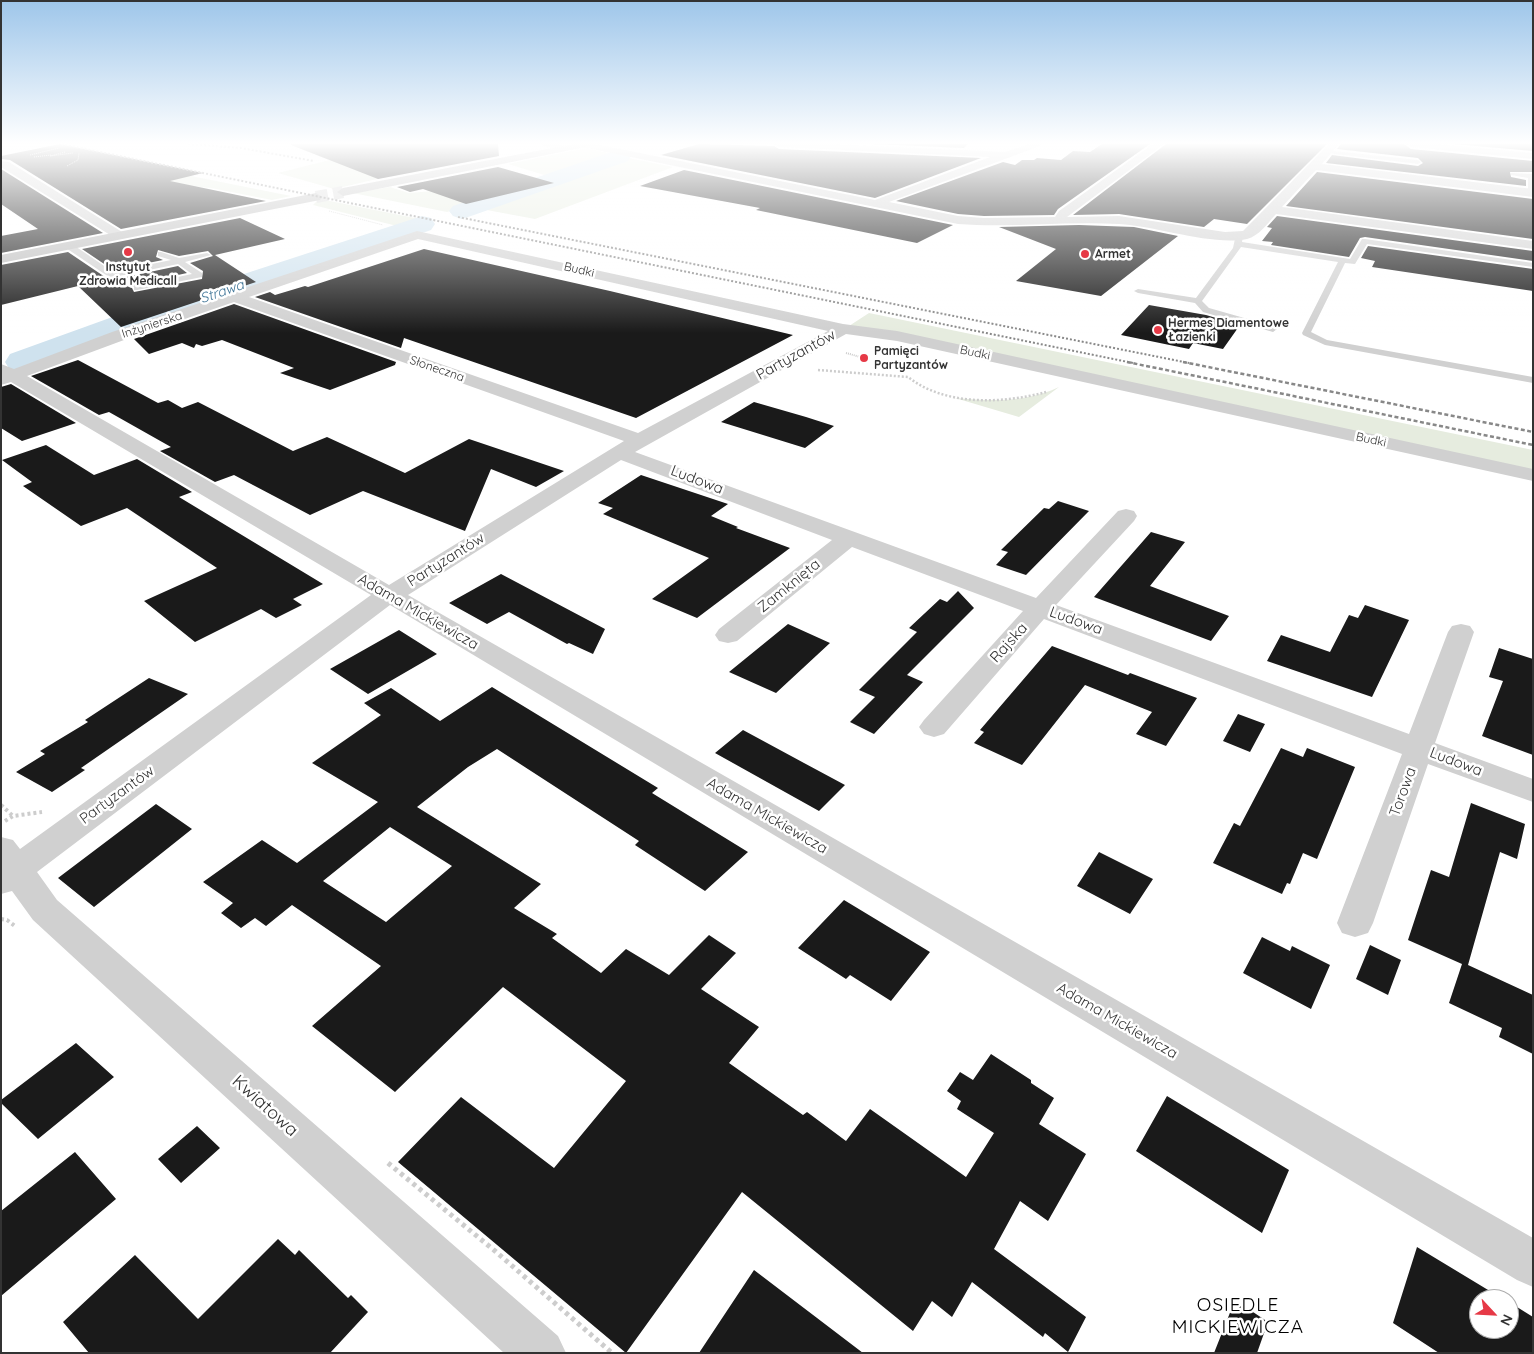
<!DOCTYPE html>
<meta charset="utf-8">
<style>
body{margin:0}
#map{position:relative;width:1534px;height:1354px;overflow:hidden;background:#fff;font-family:Quicksand,sans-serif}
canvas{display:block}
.frame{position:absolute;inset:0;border:2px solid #333;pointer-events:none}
.north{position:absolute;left:1469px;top:1289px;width:50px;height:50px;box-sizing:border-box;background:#fff;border:1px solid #adadad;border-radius:50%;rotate:115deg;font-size:14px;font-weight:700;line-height:20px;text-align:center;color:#333}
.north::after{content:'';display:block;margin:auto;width:18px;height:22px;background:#e63946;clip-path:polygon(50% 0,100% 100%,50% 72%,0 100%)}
</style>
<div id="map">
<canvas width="1534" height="1354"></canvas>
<div class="frame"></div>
<div class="north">N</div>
</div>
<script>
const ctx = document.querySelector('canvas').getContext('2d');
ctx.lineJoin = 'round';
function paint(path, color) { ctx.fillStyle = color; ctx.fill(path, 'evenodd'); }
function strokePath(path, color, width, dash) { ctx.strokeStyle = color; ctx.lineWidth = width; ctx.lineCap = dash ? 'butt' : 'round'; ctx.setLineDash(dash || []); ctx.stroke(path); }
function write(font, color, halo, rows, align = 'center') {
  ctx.font = font + ' Quicksand,sans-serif'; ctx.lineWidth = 5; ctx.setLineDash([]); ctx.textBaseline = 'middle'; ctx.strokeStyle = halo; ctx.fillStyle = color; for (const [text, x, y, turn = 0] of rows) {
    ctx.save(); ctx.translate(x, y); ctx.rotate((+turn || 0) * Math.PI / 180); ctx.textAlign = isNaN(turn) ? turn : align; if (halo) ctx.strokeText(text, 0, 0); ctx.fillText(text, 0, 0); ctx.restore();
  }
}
paint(new Path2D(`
 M586,148L617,155L551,177L508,164Z
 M353,154L403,173L334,189L278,173Z
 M623,157L673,167L535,219L476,208Z
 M141,166L291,196L272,200L211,188L108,179Z
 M390,187L409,193L446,190L519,189L447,212L353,193Z
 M317,201H330L420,219L397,226L313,205Z
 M869,313L1533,450V470L849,326Z
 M1059,387L1019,417L955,398C990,401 1026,403 1059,387Z`), '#e6ecdf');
paint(new Path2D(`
 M620,149L628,151L631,156L628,161L471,216L462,219L453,216L449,211L453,206Z
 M422,216L431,218L435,224L431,230L142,329L36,370L23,373L10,370L5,362L10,354L118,315Z`), '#cfe2ee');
paint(new Path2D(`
 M60,144L203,173L170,181L266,201L121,229L10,160L1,159V156Z
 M291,144H498L499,156L378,179L291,145Z
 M699,144L774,146L779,149L981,158L875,198L661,155Z
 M871,144H968L964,148Z
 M1102,144H1150L1058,209L1054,215L984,216L958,214L896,201L1003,162L1015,165L1022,160H1034L1037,158L1061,160L1073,151L1090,152Z
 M1166,144H1327L1247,224L1214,219L1204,227L1119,214L1073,215Z
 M1341,144H1404L1411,149L1533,161V172H1510L1511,177L1526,180V186L1326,163L1332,155L1418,166L1423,163L1418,158L1337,149Z
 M1453,144H1533V151Z
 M498,167L554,183L466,204L423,189L410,192L397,187Z
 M1,169L103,233L1,253V236L38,229L1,204Z
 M684,170L953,225L917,243L756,210L760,208L640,186Z
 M1317,172L1533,199V239L1286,206Z
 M1277,216L1533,251V261L1365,237L1360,238L1349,257L1271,245L1273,242L1262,241L1272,228L1267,227Z
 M240,218L285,239L215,255L256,282L121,327L78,286L1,305V265L68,252L108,279L132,288L134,292L202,279L203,271L190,263L213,256L208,251L179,256L158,250L156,257L163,260L113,270L82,249Z
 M1079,225L1134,227L1178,236L1101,296L1016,281L1056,249L999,227Z
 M1368,246L1533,269V291L1372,267L1375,261L1361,258Z
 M424,249L610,291L793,335L636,418L404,338L401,348L255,297L270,292L275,295L305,286L308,287Z
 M178,266L187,273L137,284L126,277Z
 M234,304L396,362L395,365L330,390L280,373L294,368L222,340L202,346L196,344L194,348L182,343L149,354L134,339Z
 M1149,305L1206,315L1240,325L1223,349L1193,343L1189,349L1121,335Z
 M78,360L158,403L168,400L182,408L198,402L293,451L327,437L405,473L469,439L564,471L536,487L491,469L465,531L363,491L310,515L234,475L215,482L160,451L171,447L109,412L99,415L31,376Z
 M11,384L76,423L22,441L1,428V387Z
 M754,402L806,417L834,426L805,448L721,422Z
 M46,445L94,475L137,459L192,492L179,497L323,584L293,599L302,605L276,618L261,609L195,642L144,601L217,568L127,508L81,526L23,486L32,482L2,460Z
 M641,475L728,504L711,516L738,527L736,528L790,548L697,618L652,599L709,558L603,514L613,508L598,503Z
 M1058,501L1089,511L1026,575L996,565L1008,552L1001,550L1044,508L1049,509Z
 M1151,532L1185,542L1150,586L1229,616L1211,641L1094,597Z
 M501,574L605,629L593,654L569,643L567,644L509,612L487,624L449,603Z
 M958,591L974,608L907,675L923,682L874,734L850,722L875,697L859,690L917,632L909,628L940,599L947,602Z
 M1365,605L1409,620L1372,697L1267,661L1281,635L1330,652L1349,615L1358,618Z
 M788,624L830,643L776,693L729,672Z
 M399,630L437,654L368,694L330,669Z
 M1052,646L1128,675L1130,673L1197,698L1166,746L1136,734L1152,712L1085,685L1022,765L974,743L984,732L980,730Z
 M1499,648L1533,659V755L1482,736L1503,681L1489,677Z
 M149,678L188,694L81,768L85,770L52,792L16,772L45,754L40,751L88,722L85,720Z
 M492,687L658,788L652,793L748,852L705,891L635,845L639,841L497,749L468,767L417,807L541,884L514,908L557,934L552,938L601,973L626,949L669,975L709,935L736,953L701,989L759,1027L729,1063L803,1115L807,1112L846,1141L870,1109L966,1177L994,1133L957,1109L961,1101L947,1091L960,1072L973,1080L991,1054L1031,1080V1083L1054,1098L1039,1124L1086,1154L1048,1221L1020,1201L994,1249L1086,1317L1068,1352L1045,1333L1043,1337L972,1282L952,1317L932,1301L913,1331L742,1192L626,1353L398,1162L461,1097L554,1168L626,1081L503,987L395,1092L312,1026L381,966L292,905L266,926L255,918L241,928L221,913L233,903L203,882L262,840L297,863L378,802L312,763L381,715L364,703L391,688L440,721ZM390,827L452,866L386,922L323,881Z
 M1238,714L1265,724L1250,752L1223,741Z
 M743,730L804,763L845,785L819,811L715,753Z
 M1281,748L1303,757L1307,748L1355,767L1317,859L1303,853L1290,884L1287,883L1282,894L1213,863L1234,823L1240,826Z
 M1471,803L1525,824L1517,859L1500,852L1468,965L1533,995V1054L1499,1037L1502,1028L1449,1003L1462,964L1408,940L1431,870L1449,877Z
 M156,804L192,829L94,907L58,878Z
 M1099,852L1153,879L1130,914L1077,886Z
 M844,900L930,952L891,1001L850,975L846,979L798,948Z
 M1262,937L1290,951L1292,946L1330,965L1311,1009L1243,973Z
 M1370,945L1401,960L1388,995L1356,979Z
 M76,1043L114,1077L38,1139L1,1103V1100Z
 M1167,1096L1289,1170L1262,1233L1136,1151Z
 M197,1126L220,1148L181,1183L158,1159Z
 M75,1152L116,1199L1,1296V1211Z
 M278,1239L295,1255L299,1250L348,1298L351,1295L368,1312L330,1353H89L63,1322L135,1255L198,1319Z
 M1417,1247L1503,1299H1479V1329H1509V1302L1533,1317V1353H1439L1393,1323Z
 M754,1270L863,1353H699Z
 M1235,1300L1268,1322L1257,1353H1214Z`), '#1a1a1a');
strokePath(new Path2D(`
 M316,197L343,192`), '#d6d6d6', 12, [12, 5.5]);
strokePath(new Path2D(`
 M65,152L50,156L73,153
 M30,155L59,148
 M34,157L51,155
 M67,166L78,160L79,153
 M329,211L383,225`), '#cdcdcd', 1, [1, 1]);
strokePath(new Path2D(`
 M846,353L864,358`), '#cdcdcd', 2, [1, 1]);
strokePath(new Path2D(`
 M818,370L908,377C945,406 1002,404 1046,392`), '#cdcdcd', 2.5, [2, 2]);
strokePath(new Path2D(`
 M1,805L13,816
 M5,821L13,816L42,812
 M1,919L7,920L15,926`), '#cdcdcd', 4, [3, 3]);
strokePath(new Path2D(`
 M388,1163L495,1251L612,1353`), '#cdcdcd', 5, [4, 4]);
paint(new Path2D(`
 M1325,150L1418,160L1421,162L1418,164L1327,153Z
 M1511,173L1533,174V195L1528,193V178L1511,175Z
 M1236,234L1243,236L1242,242L1350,259L1362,239H1365L1533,263V267L1367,244L1355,264L1345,263L1311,332L1327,340L1533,377V383L1325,345L1303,335L1302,333L1338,262L1241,247L1202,301L1209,308L1276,327L1277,329L1273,332L1203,312L1195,303L1138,293L1134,291L1138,289L1196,298L1233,248Z
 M66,244H72L113,272L171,260L158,256V252H161L179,258L207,253L211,255L185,262L202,273V277L137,290H134V287L109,277L66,248ZM178,264L192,274L135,286V283L120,276Z`), '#d0d0d0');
paint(new Path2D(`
 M542,144H558L569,148L564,151L543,146Z
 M577,144H595L875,200L990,157L779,147L774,144H834L1005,152L1028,144H1041L1040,146L889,202L958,216L984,218L1055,217L1059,211L1153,144H1164L1067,217L1119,216L1225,232L1243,231L1329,144H1339L1322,164L1533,189V197L1316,170L1282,207L1533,241V249L1276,214C1268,223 1259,236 1247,239C1211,246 1157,226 1119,224C1065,221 1011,228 958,224L582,147Z
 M1406,144H1438L1533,153V159L1411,147Z
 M1,161L9,162L127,235L120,239L115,238L1,167Z
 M417,231L843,324L897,331L1533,469V481L897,341L846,334L635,452L1036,598L1118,511L1126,509L1134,511L1137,516L1134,521L1056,605L1409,734L1448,632L1452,626L1461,624L1470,626L1474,632L1435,743L1533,779V802L1428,764L1373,923L1368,933L1355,937L1342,933L1337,923L1402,754L1044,619L944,734L934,737L924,734L919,727L924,720L1023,611L852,547L737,641L728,643L719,641L715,635L719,629L832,540L621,460L408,595L1533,1238V1287L1517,1280L390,605L37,872L57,900L558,1336L566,1353H504L33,920L12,891L1,894V837L13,840L20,849L371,595L11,382L1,385V364L14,369L112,332ZM418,239L828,331L638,433L249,297ZM234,302L624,441L389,585L27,376L124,340Z`), '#d0d0d0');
paint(new Path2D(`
 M573,144H591L586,147L343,196L337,192L343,188Z
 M316,193L322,197L320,200L1,263V255Z`), '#bdbdbd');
strokePath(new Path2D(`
 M61,144L1133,363
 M188,144L241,148L314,161
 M458,217L1189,363`), '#888', 2, [2, 2]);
strokePath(new Path2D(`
 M1127,362L1533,445
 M1183,362L1533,432`), '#888', 2.5, [4, 2.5]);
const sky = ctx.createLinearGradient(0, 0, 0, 333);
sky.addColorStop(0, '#9ec6ea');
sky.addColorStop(0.43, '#fff');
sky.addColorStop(1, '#ffffff00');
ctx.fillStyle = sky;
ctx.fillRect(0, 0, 1534, 333);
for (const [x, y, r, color] of [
 [128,252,5,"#e63946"],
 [1085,254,5,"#e63946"],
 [1158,330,5,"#e63946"],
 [864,358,5,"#e63946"]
]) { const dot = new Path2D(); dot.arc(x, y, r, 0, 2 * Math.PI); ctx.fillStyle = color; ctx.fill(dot); strokePath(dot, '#fff', 2); }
write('bold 12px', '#333', '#fff', [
 ["Armet",1095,254],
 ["Instytut",128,267,"center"],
 ["Zdrowia Medicall",128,281,"center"],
 ["Hermes Diamentowe",1168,323],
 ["Łazienki",1168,337],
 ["Pamięci",874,351],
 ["Partyzantów",874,365]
], 'left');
write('12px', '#333', '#fff', [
 ["Budki",579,270,13],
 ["Inżynierska",152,325,-18],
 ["Budki",975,353,12],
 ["Słoneczna",437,369,19],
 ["Budki",1371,440,12]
]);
write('italic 14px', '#3f7597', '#fff', [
 ["Strawa",222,292,-19]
]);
write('15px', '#333', '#fff', [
 ["Partyzantów",796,355,-29],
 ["Ludowa",697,480,21],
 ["Partyzantów",446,560,-32],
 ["Zamknięta",789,586,-39],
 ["Adama Mickiewicza",418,612,30],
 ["Ludowa",1076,621,20],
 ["Rajska",1009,643,-48],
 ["Ludowa",1456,762,21],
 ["Torowa",1403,792,-70],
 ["Partyzantów",117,795,-36],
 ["Adama Mickiewicza",767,816,30],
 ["Adama Mickiewicza",1117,1021,30]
]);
write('18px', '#333', '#fff', [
 ["Kwiatowa",265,1106,42]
]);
ctx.letterSpacing = '1px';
write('19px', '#000', '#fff', [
 ["OSIEDLE",1238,1305],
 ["MICKIEWICZA",1238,1327]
]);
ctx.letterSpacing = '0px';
</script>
